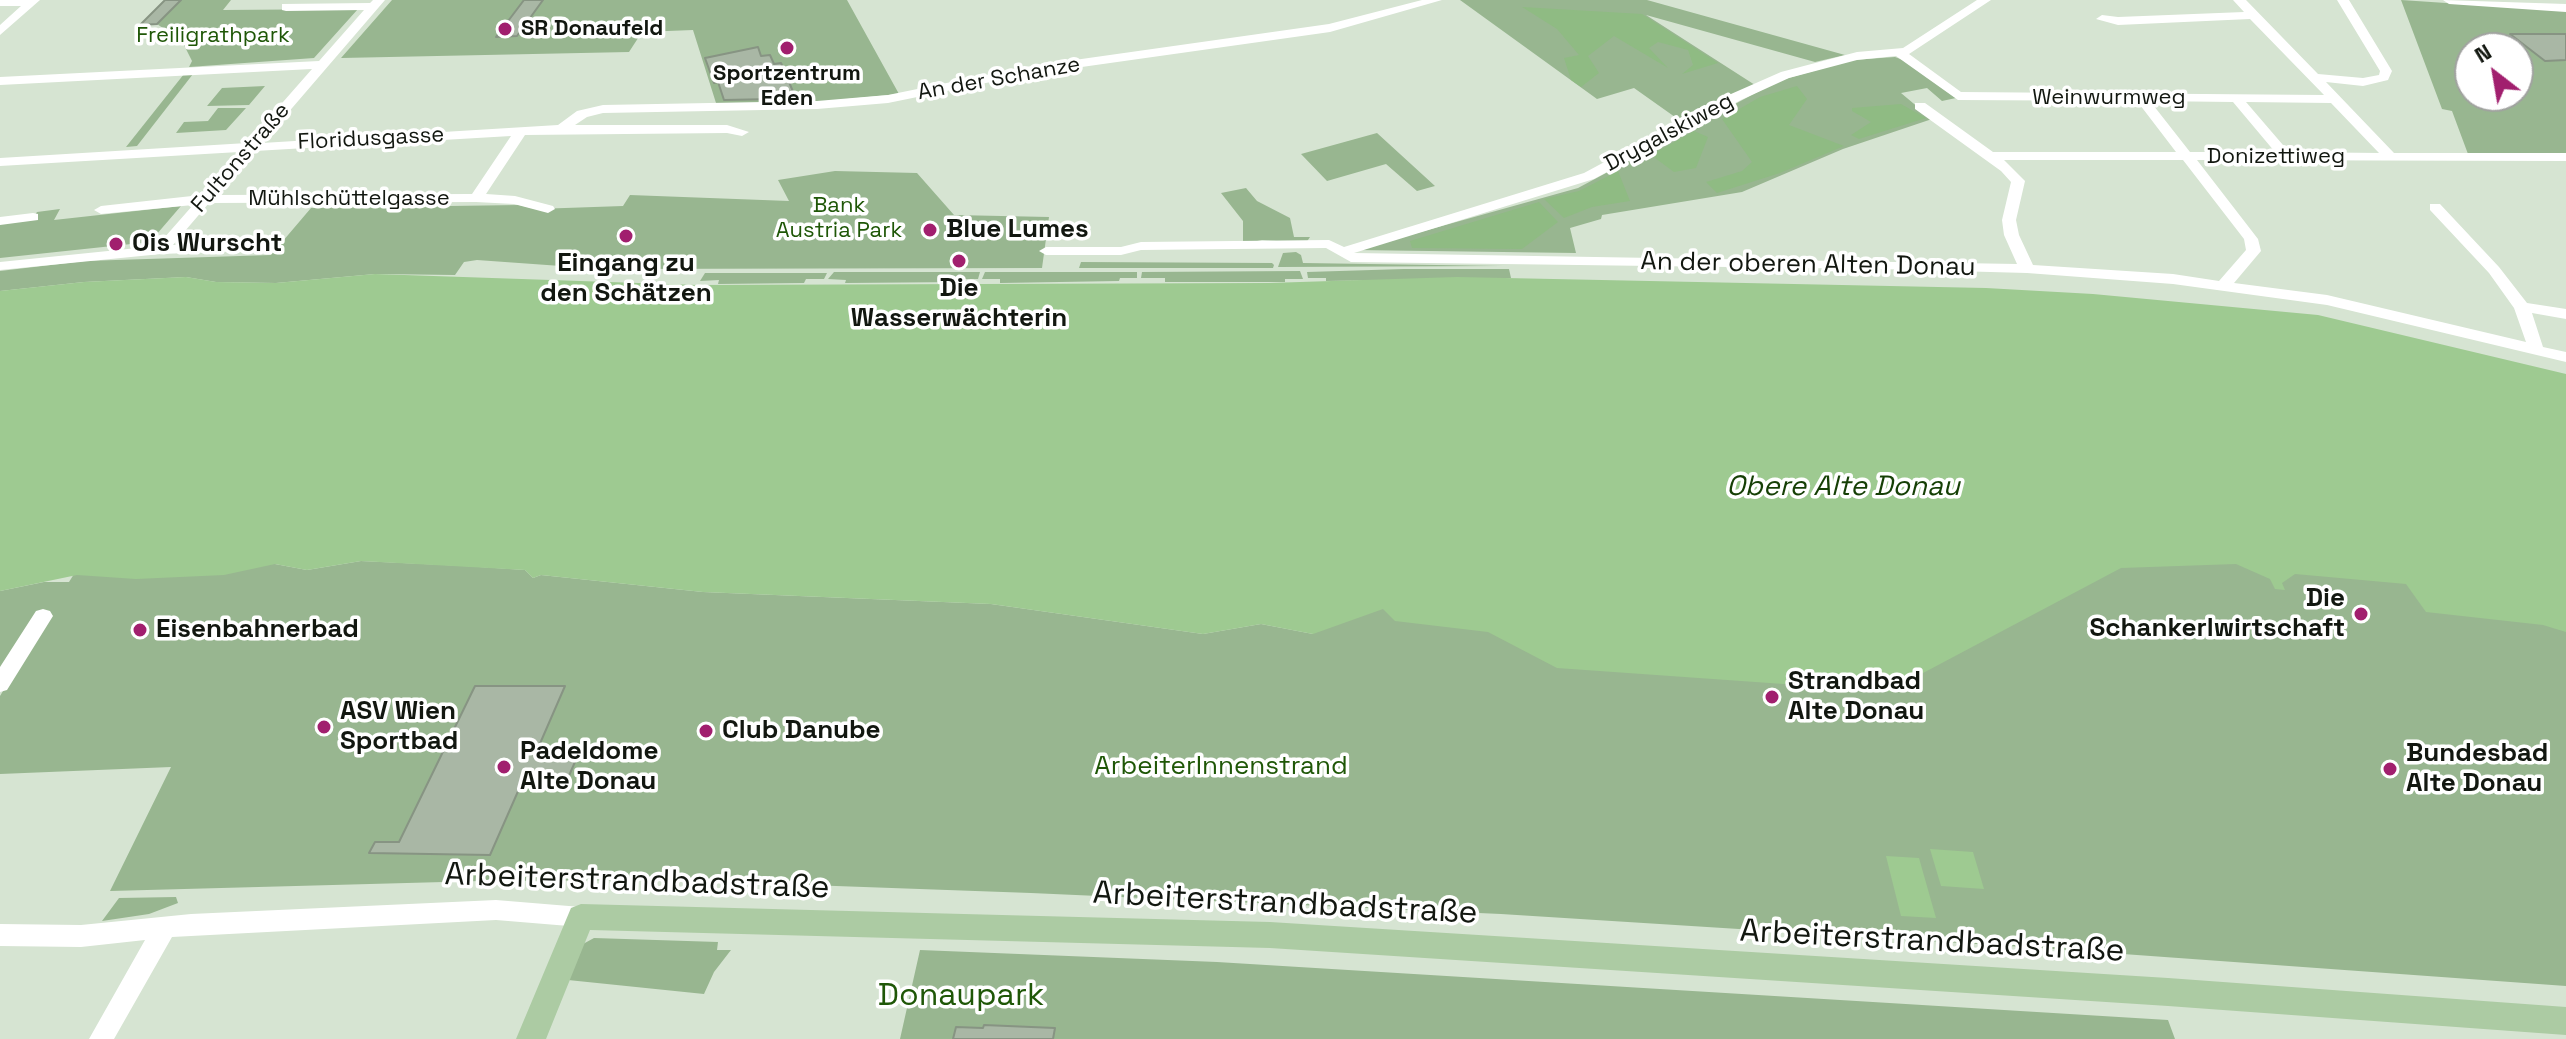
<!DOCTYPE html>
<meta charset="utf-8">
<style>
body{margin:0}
#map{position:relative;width:2566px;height:1039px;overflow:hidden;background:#d6e4d2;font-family:"Space Grotesk",sans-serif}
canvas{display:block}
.north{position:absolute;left:2454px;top:32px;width:80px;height:80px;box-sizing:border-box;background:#fff;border:2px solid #a0a29f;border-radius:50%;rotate:329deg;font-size:22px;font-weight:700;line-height:32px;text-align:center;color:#121710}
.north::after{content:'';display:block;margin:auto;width:28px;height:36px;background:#a11f6e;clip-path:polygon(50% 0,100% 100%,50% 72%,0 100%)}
</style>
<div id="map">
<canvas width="2566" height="1039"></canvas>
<div class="north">N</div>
</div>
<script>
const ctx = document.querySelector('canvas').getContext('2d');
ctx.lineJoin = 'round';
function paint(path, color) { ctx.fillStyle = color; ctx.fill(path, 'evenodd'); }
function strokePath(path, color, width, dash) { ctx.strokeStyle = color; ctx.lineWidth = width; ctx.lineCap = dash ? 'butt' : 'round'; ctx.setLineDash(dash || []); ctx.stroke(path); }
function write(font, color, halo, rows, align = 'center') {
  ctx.font = font + ' "Space Grotesk",sans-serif'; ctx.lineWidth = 7; ctx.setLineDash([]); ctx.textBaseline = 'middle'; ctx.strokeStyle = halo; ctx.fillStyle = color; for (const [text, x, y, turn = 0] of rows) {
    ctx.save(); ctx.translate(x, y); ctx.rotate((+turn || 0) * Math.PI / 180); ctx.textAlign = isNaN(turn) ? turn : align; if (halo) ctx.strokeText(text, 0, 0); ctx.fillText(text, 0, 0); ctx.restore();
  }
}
paint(new Path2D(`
 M181,0H231L223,10L358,9L314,58L189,67L192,61L182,41L157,24Z
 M392,0H847L899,94L805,103H716L693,30L642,32L629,52L341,58Z
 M1460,0H1647L1845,55L1815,62L1646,15L1755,85L1682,122L1634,88L1597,99Z
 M2401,0L2566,11V153L2468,154L2452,111L2442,109ZM2470,48H2518V96H2470Z
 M1895,57L1903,60L1956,98L1942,101L1927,88L1901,93L1932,119L1843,149L1742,192L1602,215L1601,219L1570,228L1576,253L1356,250L1578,188L1778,81L1852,60Z
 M184,74H193L137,146L126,147Z
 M265,86L249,105L207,106L222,88Z
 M218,108H246L226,130L176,133L184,122L208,121Z
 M1377,133L1435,186L1417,191L1386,164L1327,181L1301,154Z
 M835,171L917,173L954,215L1049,217L1042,268L603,269L477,260L464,262L455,275L375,274L276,283L216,282L186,277L84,282L0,291V271L85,261L271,255L311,208L519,205L536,209L623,206L630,195L789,201L778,180Z
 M1246,188L1257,201L1290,218L1294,237H1310L1306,243L1262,240L1243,244V221L1221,193Z
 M181,206L150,242L0,258V222L33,218L37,212L60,209L54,220Z
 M1296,252L1301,255L1303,263L1503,266L1278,267L1283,253Z
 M1081,262L1272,263L1274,265L1273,268H1079Z
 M1404,269H1509L1511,278L1326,281V278H1308L1307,272Z
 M1300,271L1303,279H1285V282H1165V278H1141L1142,272Z
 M834,272H980L978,279H960L959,282L845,283L846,280L828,279Z
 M985,272H1137V278H1120L1119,281L1000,283V279H982Z
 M705,273H827L824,279H806L804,283L718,284L719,280L700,281Z
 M2566,547V986L2040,948L1501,914L1031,893L669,880L481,881L110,891L171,767L0,774V696L48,616L0,678V591L44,582H69L79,566L275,564L307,570L361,561L465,566L525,570L533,578L541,575L703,592L991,604L1203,634L1261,624L1313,634V552Z
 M176,897L178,903L149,914L102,921L119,898Z
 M594,938L718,942L717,950H731L714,972L704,994L568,980L583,944Z
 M920,950L1217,962L2168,1020L2175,1039H900Z`), '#98b690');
paint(new Path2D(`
 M1522,7L1642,14L1718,63L1682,74L1693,65L1688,50L1658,42L1649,48L1668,68L1614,36L1588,56L1599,73L1581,87L1571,80L1564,58L1579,55L1557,29Z
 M1797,86L1807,99L1789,125L1844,146L1780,173L1717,193L1706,182L1742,171L1752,162L1722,119L1760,97Z
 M1901,104L1926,118L1859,139L1851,135L1871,122L1852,111V108Z
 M1694,131L1708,137L1696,168L1674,172L1651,155Z
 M1618,171L1630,201L1592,207L1564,218L1544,199L1579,191Z
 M1539,202L1558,222L1522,249L1412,248L1410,241Z`), '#8fbb83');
paint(new Path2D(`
 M375,274L697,285L1269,283L1457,277L1986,288L2093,294L2318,315L2566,374V632L2543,625L2426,612L2406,584L2295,574L2282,583L2285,590L2275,589L2270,579L2236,564L2121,568L1908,681L1897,692L1557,668L1488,632L1395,621L1383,609L1313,634L1261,624L1203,634L991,604L703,592L541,575L533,578L525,570L361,561L307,570L275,564L224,575L136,579L77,575L0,591V291L84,282L186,277L216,282L276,283Z
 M1930,849L1973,852L1984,889L1941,886Z
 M1886,856L1919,858L1936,918L1901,916Z`), '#9eca91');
const building = new Path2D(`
 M165,0H181L157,24L140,25Z
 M524,0H543L517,36L496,37Z
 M2510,34H2566V60L2545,61Z
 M758,47L761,56L770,55L774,64L781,63L794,94L774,99L724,100L718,82L714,83L705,58Z
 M475,686H565L535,755H563L566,748H581L568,778L523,780L490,855L369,853L375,842H399Z
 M984,1025L1055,1028L1053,1039H953L956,1027L983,1028Z`);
paint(building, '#a9b7a5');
strokePath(building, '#879483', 2);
paint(new Path2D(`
 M0,0H40L0,35V25L21,6H0Z
 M373,0H385L262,143L558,125L577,111L603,105L817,101L888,95L1025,67L1329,24L1422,0H1442L1330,32L1025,75L888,103L817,109L603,113L587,117L575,125H727L749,132L742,136L727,133L525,135L486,194L515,196L553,206L555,209L548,213L514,204L476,202L209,203L173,245L264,243L269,244V250L161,254L0,270V262L157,246L193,205L101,214L94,210L101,206L201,195L239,152L0,166V158L247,143L312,69L0,85V77L319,61L364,10L286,11L282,10V4L370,3ZM511,136L472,194L217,195L255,151Z
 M1977,0H1991L1909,54L1961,92L2324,95L2250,19L2118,25L2096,19L2102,15L2118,17L2244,12L2233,0H2246L2318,74L2363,78L2379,75L2380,71L2337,0H2349L2392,71L2388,80L2363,86L2326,82L2394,153H2566V161L2197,160L2258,239L2261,251L2234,283L2327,295L2526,342L2514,308L2489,273L2430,210V204H2440L2499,267L2527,303L2566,309V319L2532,313L2543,347L2566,352V362L2327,305L2173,284L2027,273L1880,269L1351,262L1326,248L1141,250L1121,255H1046L1039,251L1046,247H1121L1141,242L1329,240L1344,247L1584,173L1731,94L1781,72L1857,52L1903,48ZM1896,56L1958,100L2137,101L2176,152H1993L1925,103H1915V109L2001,171L2011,182L2002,220L2004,235L2017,264L1354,253L1594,179L1741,100L1789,78L1857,60ZM2150,101L2233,102L2275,152H2190ZM2246,102L2331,103L2379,153L2289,152ZM2004,160H2183L2244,239L2246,250L2219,281L2173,274L2033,265L2019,235L2016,220L2025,181Z
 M2443,0L2566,4V12L2449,4Z
 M33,213L38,214V220L0,225V217Z
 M43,609L50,611L53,616L7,690L0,692V667L36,611Z
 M496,900L581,907L589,910L592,917L589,924L581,927L496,920L172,937L114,1039H89L145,940L81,947L0,946V924L81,925L191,914Z`), '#fff');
paint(new Path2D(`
 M581,904L1270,922L2168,978L2566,1007V1035L2168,1006L1270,948L590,930L546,1039H516L571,908Z`), '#accba3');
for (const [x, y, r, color] of [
 [505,29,8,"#a11f6e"],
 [787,48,8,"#a11f6e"],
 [930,230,8,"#a11f6e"],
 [626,236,8,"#a11f6e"],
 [116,244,8,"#a11f6e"],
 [959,261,8,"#a11f6e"],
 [2361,614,8,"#a11f6e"],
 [140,630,8,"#a11f6e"],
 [1772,697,8,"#a11f6e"],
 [324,727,8,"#a11f6e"],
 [706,731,8,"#a11f6e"],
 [504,767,8,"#a11f6e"],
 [2390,769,8,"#a11f6e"]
]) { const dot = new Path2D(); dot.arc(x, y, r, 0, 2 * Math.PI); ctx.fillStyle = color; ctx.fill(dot); strokePath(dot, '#fff', 3); }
write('bold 22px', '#121710', '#fff', [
 ["SR Donaufeld",521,29],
 ["Sportzentrum",787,74,"center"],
 ["Eden",787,99,"center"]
], 'left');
write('22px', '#1f5707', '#fff', [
 ["Freiligrathpark",213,36],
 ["Bank",839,206],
 ["Austria Park",839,231]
]);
write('22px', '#121710', '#fff', [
 ["An der Schanze",999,79,-10],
 ["Weinwurmweg",2109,98],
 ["Drygalskiweg",1669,133,-28],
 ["Floridusgasse",371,139,-3],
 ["Donizettiweg",2276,157],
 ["Fultonstraße",241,158,-49],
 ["Mühlschüttelgasse",349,199]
]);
write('bold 26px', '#121710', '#fff', [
 ["Blue Lumes",946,230],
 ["Ois Wurscht",132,244],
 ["Eingang zu",626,264,"center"],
 ["den Schätzen",626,294,"center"],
 ["Die",959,289,"center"],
 ["Wasserwächterin",959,319,"center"],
 ["Die",2345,599,"right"],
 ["Schankerlwirtschaft",2345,629,"right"],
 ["Eisenbahnerbad",156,630],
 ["Strandbad",1788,682],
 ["Alte Donau",1788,712],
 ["ASV Wien",340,712],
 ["Sportbad",340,742],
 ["Club Danube",722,731],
 ["Padeldome",520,752],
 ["Alte Donau",520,782],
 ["Bundesbad",2406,754],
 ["Alte Donau",2406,784]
], 'left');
write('26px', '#121710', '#fff', [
 ["An der oberen Alten Donau",1808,265,1]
]);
write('26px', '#1f5707', '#fff', [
 ["ArbeiterInnenstrand",1221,767]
]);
write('italic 28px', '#153f05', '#fff', [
 ["Obere Alte Donau",1843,487]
]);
write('32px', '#121710', '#fff', [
 ["Arbeiterstrandbadstraße",637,882,2],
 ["Arbeiterstrandbadstraße",1285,904,3],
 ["Arbeiterstrandbadstraße",1932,942,3]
]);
write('32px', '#1f5707', '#fff', [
 ["Donaupark",961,996]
]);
</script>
